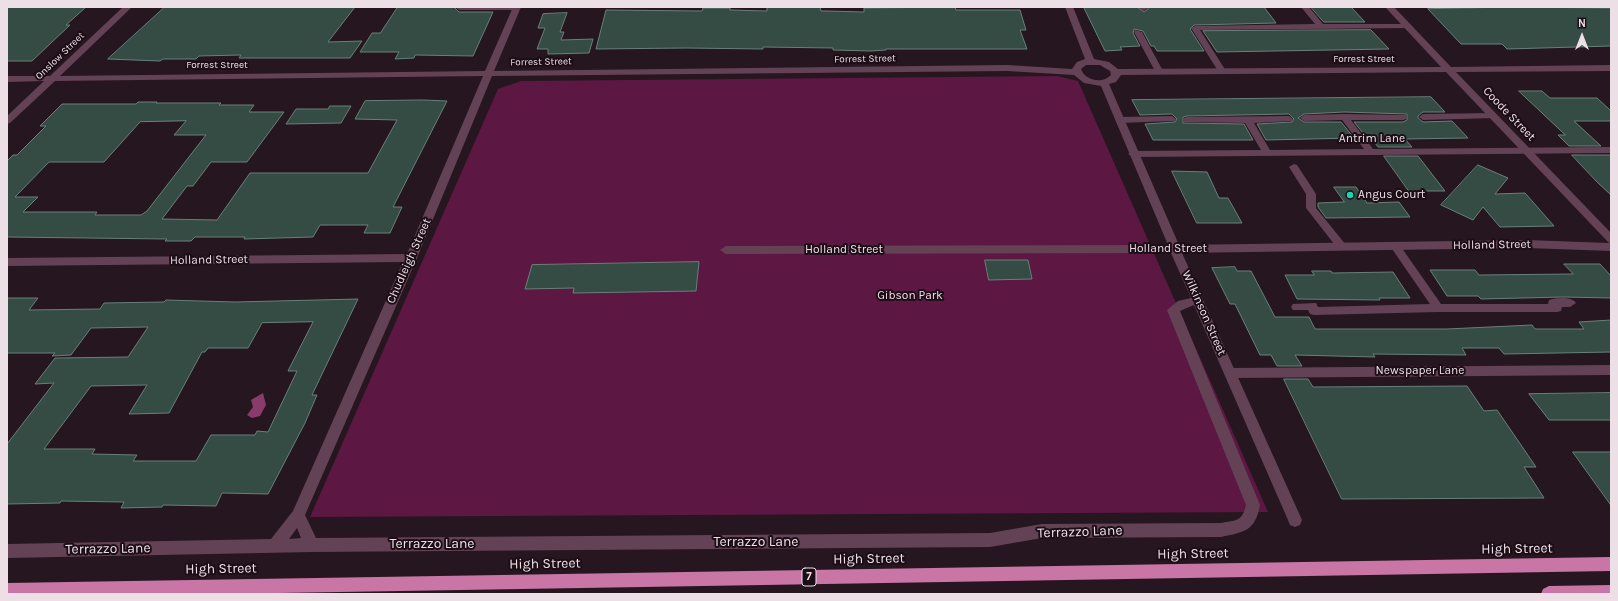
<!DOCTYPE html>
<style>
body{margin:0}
#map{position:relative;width:1618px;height:601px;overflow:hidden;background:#26161f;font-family:Karla,sans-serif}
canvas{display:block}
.frame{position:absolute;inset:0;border:8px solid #ece0e6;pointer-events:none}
.north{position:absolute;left:1562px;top:16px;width:40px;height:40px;-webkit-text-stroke:3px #1c0d16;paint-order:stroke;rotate:0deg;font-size:11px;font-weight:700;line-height:16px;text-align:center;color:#ece0e6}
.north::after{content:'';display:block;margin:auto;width:14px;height:18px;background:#ece0e6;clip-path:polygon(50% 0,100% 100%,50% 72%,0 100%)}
</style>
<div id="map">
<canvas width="1618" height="601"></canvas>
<div class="frame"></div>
<div class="north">N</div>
</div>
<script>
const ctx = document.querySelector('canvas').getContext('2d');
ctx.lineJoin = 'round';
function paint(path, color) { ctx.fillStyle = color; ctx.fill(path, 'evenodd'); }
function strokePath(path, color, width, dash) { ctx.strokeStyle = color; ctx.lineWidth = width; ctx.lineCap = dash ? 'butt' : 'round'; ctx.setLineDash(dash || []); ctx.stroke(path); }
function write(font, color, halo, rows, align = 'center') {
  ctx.font = font + ' Karla,sans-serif'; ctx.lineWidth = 4; ctx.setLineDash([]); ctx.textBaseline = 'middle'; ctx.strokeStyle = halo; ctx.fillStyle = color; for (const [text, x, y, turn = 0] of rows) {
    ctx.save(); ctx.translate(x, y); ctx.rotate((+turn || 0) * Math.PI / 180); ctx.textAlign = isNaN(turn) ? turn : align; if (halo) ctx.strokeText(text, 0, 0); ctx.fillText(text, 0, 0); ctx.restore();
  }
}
paint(new Path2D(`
 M1057,76L1078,81L1268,512L310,517L498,89L521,81Z`), '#5c1743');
paint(new Path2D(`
 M263,393L266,405L260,416L252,418L247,415L253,407L251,400Z`), '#893b6b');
const building = new Path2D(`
 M7,7H86L66,25H70L32,61H7Z
 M165,7H355L328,42L362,41L350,58H239L241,55L199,56L196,59H163L160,61L108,59Z
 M398,7H454L459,12H493L473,56L415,55L414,58L395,59L399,52H360L372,33H380Z
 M820,7L821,11H828L864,12V8L955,7L956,10H1020L1026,30H1020L1027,49H886V50L871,51L833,50V48L763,47V49L686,48L596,49L606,10L702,11L703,8H730V10L767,11V8Z
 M1137,7L1144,12L1148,9V7H1264L1276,23L1194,25L1190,29L1204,51H1157L1154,46H1151L1143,31L1134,29L1133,33L1140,46L1120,47L1122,50L1105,51L1084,8Z
 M1311,7H1351L1365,22H1324Z
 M1511,7L1611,8V46L1507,49L1502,44H1461L1428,9Z
 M567,13L560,32H564L561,40L593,39L589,53L548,54V49H537L545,28H538L543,14Z
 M1371,30L1389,49L1217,52L1203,31Z
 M1519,91H1542L1550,98H1597L1611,111V121H1574L1601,146H1569L1558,135H1565Z
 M1431,97L1445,112H1423L1418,116V118L1423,122L1452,121L1468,138L1405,139L1412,147H1378L1372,139L1367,138L1354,122H1403L1407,120V114L1344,112L1304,114L1298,118L1304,122H1341L1354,138L1266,140L1257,124L1292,122L1294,119L1289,114L1187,116L1183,117V123L1244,124L1253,140H1153L1145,124L1175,122L1177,119L1172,114L1140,115L1132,100Z
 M424,100L447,101L393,207H402L390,233H364L368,225H320L313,237L244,239L245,237H195L191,241H165L167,239L7,237V161L13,155H17L46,126H40L62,104H136L138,102H157L156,103H221L219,105H254L249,112H284L247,162H211L193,186H187L162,219L217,220L250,173H368L397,120L355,119L365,101ZM186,121L174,135H206L147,211L141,215H95L97,212H23L38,197H15L49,162H104L140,122Z
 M330,106H351L341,123L286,124L296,109H328Z
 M1572,155H1611V195L1598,183Z
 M1384,156H1418L1445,191H1409Z
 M1478,165L1508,178L1495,194L1525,193L1554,226L1500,227L1483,207L1473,220L1441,205Z
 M1172,171L1207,172L1219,198H1228L1242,223H1197Z
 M1334,187H1356L1367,203L1399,202L1410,217L1326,218L1318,207V203L1344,202Z
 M985,260H1028L1032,279L989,280Z
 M699,262L696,291L573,293L574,288L525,289L532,265Z
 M1564,264H1600L1611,276V298L1563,297L1481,299L1478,296H1447L1430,270H1475L1479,275L1573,274Z
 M1235,267L1237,271H1251L1275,317H1309L1315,329H1447L1532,325L1535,329H1584L1579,322L1611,320V352L1504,354L1499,348H1462L1466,355L1373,354L1375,357L1295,355L1302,366H1277L1271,355H1260L1235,304H1230L1212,268Z
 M1312,271H1331L1332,273L1393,272L1410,298H1379L1380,300L1297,299L1285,275H1314Z
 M7,298H38L29,310L100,309L104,303L164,302L166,300L235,302L358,299L312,395H317L305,423L268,494L222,493L216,506L163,505L162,507L121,508L124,502L61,501L60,503L7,504V444L54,383L35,384L55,358L128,357L148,327L91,328L71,355L52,356L55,353H7ZM313,322L288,371H297L268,432L257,431L255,435H211L196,461H133L137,455L92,454L95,449H44L91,386L147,385L129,414L169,413L202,352H205L208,348H248L262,323Z
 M1284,379H1308L1313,387L1467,386L1484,411L1497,410L1508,426L1536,467H1524L1544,498L1342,499Z
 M1611,393V420H1549L1529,394Z
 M1573,452H1611V505Z`);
paint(building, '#354c45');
strokePath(building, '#688079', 1);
paint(new Path2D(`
 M455,7H520L521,8L517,10H459Z
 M1138,7H1146L1147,9L1143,11Z
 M1301,7H1309L1323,24H1407L1411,26L1407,28L1200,30L1226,71L1222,73L1218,71L1191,28L1195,26L1315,24Z
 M1135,30L1142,32L1163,71L1162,73H1156L1155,71L1134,32Z
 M1492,113L1495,114V118L1423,120L1419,117L1423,114Z
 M1344,114L1406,115V119L1403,120H1351L1373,149L1611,147V153L1133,157L1128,154L1133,151L1261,150L1245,123L1184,122V118L1187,117L1289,116L1293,119L1292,121L1254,123L1270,150L1364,149L1342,120L1304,121L1300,118L1304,115Z
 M1172,116L1176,119L1175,121L1119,123L1115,120L1119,117Z
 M1294,164L1297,165L1316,194V208L1346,245L1347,247L1346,249H1338L1306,208V194L1289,167Z
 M1395,243L1399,244L1441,304H1548L1549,300C1556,298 1571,296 1576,303L1570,307H1562L1561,311L1557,312H1438L1314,315L1310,314L1308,310H1293L1291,307L1293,304L1316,303L1318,307L1430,304L1390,246Z
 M1611,365V375L1230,378L1226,376L1224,373L1226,370L1230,368Z`), '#644255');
paint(new Path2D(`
 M123,7H132L60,76L485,71L513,7H521L494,71L1007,65L1072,69L1077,62L1085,59L1065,7H1073L1094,59L1109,62L1118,69L1441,67L1385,7H1394L1451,67L1611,65V71L1456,72L1611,233V251L1527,248L1182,253L1302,520L1300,525L1295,527L1290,525L1288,520L1194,305L1180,311L1260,505C1255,531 1245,532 1221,537L1042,538L990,547L312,552L7,558V544L271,539L293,511L403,262L7,266V258L407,254L483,76L55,81L10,123L7,124V116L44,81L7,82V76H50ZM1086,65H1100L1110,71L1111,75C1103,84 1085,81 1081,69ZM1007,71L1074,75L1084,83L1101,86L1168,245L726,246L720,250L726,254L1171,253L1191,298L1178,301L1167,310L1246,505C1242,522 1236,520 1221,523L1042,524L990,533L316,538L305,515L417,258L492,76ZM1446,72L1609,243L1527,240L1179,245L1109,84L1116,82L1121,75ZM297,528L301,538L289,539Z`), '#644255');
paint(new Path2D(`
 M1611,557V571L219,594H7V583Z
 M1611,585V594H1541L1543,589L1549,586Z`), '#c975a5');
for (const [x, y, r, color] of [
 [1350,195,4,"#19d5b2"]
]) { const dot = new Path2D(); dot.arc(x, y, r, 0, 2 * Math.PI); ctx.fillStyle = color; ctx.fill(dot); strokePath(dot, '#1c0d16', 1.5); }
write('10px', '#ece0e6', '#1c0d16', [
 ["Onslow Street",60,56,-44],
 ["Forrest Street",865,59,-1],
 ["Forrest Street",1364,59],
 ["Forrest Street",541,62,-1],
 ["Forrest Street",217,65]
]);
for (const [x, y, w] of [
 [809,577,14]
]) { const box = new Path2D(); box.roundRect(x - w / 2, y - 9, w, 18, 3); ctx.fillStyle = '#1c0d16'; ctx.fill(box); strokePath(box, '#ece0e6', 1); }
write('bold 11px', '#ece0e6', null, [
 ["7",809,577]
]);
write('12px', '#ece0e6', '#1c0d16', [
 ["Coode Street",1509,114,46],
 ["Antrim Lane",1372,139],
 ["Holland Street",1492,245,-1],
 ["Holland Street",1168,249],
 ["Holland Street",844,250],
 ["Holland Street",209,260,-1],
 ["Chudleigh Street",409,261,-66],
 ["Wilkinson Street",1204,313,66],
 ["Newspaper Lane",1420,371]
]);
write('12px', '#ece0e6', '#1c0d16', [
 ["Angus Court",1358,195]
], 'left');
write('12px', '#f2dae6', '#1c0d16', [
 ["Gibson Park",910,296]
]);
write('14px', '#ece0e6', '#1c0d16', [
 ["Terrazzo Lane",1080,532,-2],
 ["Terrazzo Lane",756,542],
 ["Terrazzo Lane",432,544],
 ["Terrazzo Lane",108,549,-1],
 ["High Street",1517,549,-1],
 ["High Street",1193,554,-1],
 ["High Street",869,559,-1],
 ["High Street",545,564,-1],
 ["High Street",221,569,-1]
]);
</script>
